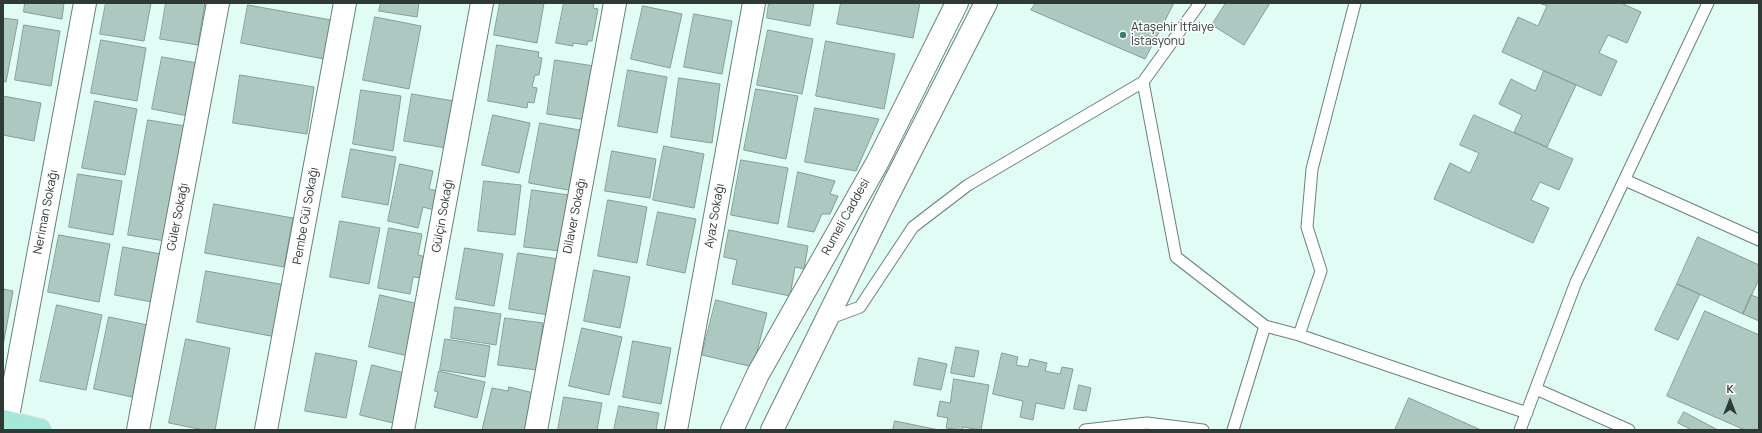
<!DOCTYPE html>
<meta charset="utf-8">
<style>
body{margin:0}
#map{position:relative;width:1762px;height:433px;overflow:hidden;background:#e0fcf4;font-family:Manrope,sans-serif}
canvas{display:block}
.frame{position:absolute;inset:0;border:4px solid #2f3a37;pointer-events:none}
.north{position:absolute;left:1710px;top:381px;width:40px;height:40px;-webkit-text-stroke:3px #fff;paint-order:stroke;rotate:0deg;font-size:11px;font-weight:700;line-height:16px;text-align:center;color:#2f3a37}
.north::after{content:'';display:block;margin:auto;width:14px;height:18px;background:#2f3a37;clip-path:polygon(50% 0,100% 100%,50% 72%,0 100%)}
</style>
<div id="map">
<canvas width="1762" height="433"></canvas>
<div class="frame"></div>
<div class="north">K</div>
</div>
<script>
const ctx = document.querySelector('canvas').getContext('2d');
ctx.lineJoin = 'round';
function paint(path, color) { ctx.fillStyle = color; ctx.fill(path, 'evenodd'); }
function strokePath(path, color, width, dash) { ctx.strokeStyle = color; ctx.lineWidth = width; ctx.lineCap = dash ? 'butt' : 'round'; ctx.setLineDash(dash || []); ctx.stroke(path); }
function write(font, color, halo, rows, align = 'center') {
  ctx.font = font + ' Manrope,sans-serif'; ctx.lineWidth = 3; ctx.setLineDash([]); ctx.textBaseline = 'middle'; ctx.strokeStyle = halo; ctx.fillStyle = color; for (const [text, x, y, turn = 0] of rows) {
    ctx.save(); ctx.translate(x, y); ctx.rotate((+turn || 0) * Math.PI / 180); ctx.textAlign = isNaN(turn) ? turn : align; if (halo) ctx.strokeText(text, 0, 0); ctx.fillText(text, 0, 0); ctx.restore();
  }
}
const building = new Path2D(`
 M25,3H64L62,19L24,12Z
 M106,3H151L144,41L100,34Z
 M166,3H205L198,45L160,39Z
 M381,3H419L417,17L379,11Z
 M500,3H544L537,43L494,35Z
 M564,3H594L593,8L598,9L592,41H588L587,45L573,43V46L556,43Z
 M769,3H814L810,26L767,18Z
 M841,3H920L913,38L837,24Z
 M1036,3H1174L1145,59L1031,10Z
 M1226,3H1270L1244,45L1212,25Z
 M1539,3H1621L1641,12L1627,43L1608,35L1599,53L1617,61L1601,96L1502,52L1518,17L1538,26L1547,6Z
 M248,5L331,20L324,59L241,43Z
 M643,6L682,14L670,68L631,59Z
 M694,14L732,21L722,74L684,67Z
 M375,17L421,26L409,89L363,80Z
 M3,18L18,20L6,82L3,81Z
 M24,25L60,31L51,86L15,80Z
 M768,30L813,39L802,94L757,85Z
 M101,40L146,48L137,101L91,93Z
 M826,41L895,54L884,109L816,96Z
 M497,45L539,52L538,57L542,58L539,75H535L532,87L537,88L534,103L528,102L527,108L488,101Z
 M162,57L203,64L193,117L152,109Z
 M555,60L594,66L586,120L547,114Z
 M628,70L667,77L657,133L618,126Z
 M1544,71L1576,85L1547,147L1514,132L1522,115L1499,104L1511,79L1535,91Z
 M240,75L314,87L307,134L233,123Z
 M679,78L720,84L712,143L671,137Z
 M756,89L798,96L786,159L744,150Z
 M361,90L401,96L393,151L353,144Z
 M412,94L460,102L452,149L404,141Z
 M3,96L41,103L34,141L3,135Z
 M95,101L137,109L125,175L82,168Z
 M815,108L879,119L856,171L805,162Z
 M493,115L530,123L519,173L482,165Z
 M1474,115L1573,159L1559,190L1540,182L1531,200L1549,208L1533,243L1434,199L1450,163L1470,173L1479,153L1460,145Z
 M148,120L185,126L165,241L128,235Z
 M540,123L585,131L574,191L529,183Z
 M664,146L704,154L694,208L653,200Z
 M351,149L396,157L388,205L342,197Z
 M612,151L656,159L650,198L605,191Z
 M741,160L788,168L778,224L731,215Z
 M400,164L433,171L429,189L438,191L434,210L423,207L418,228L388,221Z
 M798,172L835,181L830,194L838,196L830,214H822L814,232L788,227Z
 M78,174L122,181L113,235L69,227Z
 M484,181L521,185L515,235L478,231Z
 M532,190L569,195L561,251L524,247Z
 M608,200L647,207L637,263L598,256Z
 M214,204L293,218L284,267L205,253Z
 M658,212L696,219L685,273L647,265Z
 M340,221L380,228L369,284L330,277Z
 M389,228L422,234L418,255L426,257L422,278L413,277L410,294L378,288Z
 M729,230L808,246L804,269L795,267L790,296L732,284L737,260L724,257Z
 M59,235L110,244L99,302L48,292Z
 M1698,237L1759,265V279L1743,314L1677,284Z
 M123,247L166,255L157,303L115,295Z
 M465,248L503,254L494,306L456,299Z
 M518,253L558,259L549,315L509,309Z
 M594,270L630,277L620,328L584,321Z
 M206,271L291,286L281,338L197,322Z
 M1677,284L1700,294L1678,340L1655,330Z
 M3,289L13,291L3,346Z
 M380,295L419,304L408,356L369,347Z
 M1751,295L1759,298V321L1743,314Z
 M716,300L767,313L753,367L702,355Z
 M57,305L102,315L86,390L40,381Z
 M455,307L501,314L496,345L451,338Z
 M1705,311L1759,335V430H1745L1667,396Z
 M109,317L157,327L142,399L94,389Z
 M505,318L543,323L537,370L498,365Z
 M582,328L622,337L609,395L569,386Z
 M186,339L230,348L215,430H204L169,423Z
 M445,339L490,346L485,377L440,370Z
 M633,341L671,348L661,404L623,397Z
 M956,347L979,351L974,377L951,373Z
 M316,353L357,361L346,418L305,411Z
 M1002,353L1018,357L1016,365L1028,367L1030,359L1047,363L1045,371L1060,374L1062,367L1073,369L1064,409L1036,403L1033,420L1020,417L1023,401L993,394Z
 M919,358L947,364L941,390L914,385Z
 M372,365L404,373L393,423L360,415Z
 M439,371L485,382L477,418L434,407L438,392L435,391Z
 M954,379L989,385L981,430L963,427L962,430L946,428L948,418L937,416L940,401L950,403Z
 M1079,385L1091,388L1086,411L1074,409Z
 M509,387L534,393L525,430H482L492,388L508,391Z
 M564,397L602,403L597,430H558Z
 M1409,398L1481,430H1395Z
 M619,406L659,413L656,430H614Z
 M1684,412L1718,430H1692L1678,423Z
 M895,421L939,430H893Z`);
paint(building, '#adc8c1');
strokePath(building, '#849d97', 1);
const service = new Path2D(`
 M1200,3L1143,82L1176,257L1265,326L1299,335L1527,413
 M1625,180L1759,240
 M828,319L860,307L913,227L968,185L1143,82
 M1299,335L1321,271L1307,227L1312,169L1355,3
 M1536,389L1629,430
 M1085,430L1147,423L1203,430
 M1233,430L1265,326
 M1520,430L1576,282L1708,3`);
const minor = new Path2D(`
 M7,422L85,3
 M138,430L218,3
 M266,430L345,3
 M403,430L482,3
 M536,430L615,3
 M676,430L754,3`);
const tertiary = new Path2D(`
 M732,430L758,374L877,163L957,3
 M772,430L884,203L986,3`);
const primary = new Path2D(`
 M3,421L40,430`);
strokePath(service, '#69827b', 13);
strokePath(minor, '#69827b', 24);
strokePath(tertiary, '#69827b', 24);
strokePath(primary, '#e2e3e3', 24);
strokePath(service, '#fff', 11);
strokePath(minor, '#fff', 22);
strokePath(tertiary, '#fff', 22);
strokePath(primary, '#a6e8d9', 22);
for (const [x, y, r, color] of [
 [1123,35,4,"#3c7f71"]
]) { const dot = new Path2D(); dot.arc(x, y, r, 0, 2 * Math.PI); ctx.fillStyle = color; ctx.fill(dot); strokePath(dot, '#fff', 1.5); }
write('12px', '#2f3a37', '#fff', [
 ["Ataşehir İtfaiye",1131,28],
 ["İstasyonu",1131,42]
], 'left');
write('12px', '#2f3a37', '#fff', [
 ["Neriman Sokağı",46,212,-79],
 ["Pembe Gül Sokağı",306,216,-80],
 ["Gülçin Sokağı",443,216,-80],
 ["Dilaver Sokağı",575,216,-79],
 ["Ayaz Sokağı",715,216,-80],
 ["Güler Sokağı",178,217,-79],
 ["Rumeli Caddesi",846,217,-61]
]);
</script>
